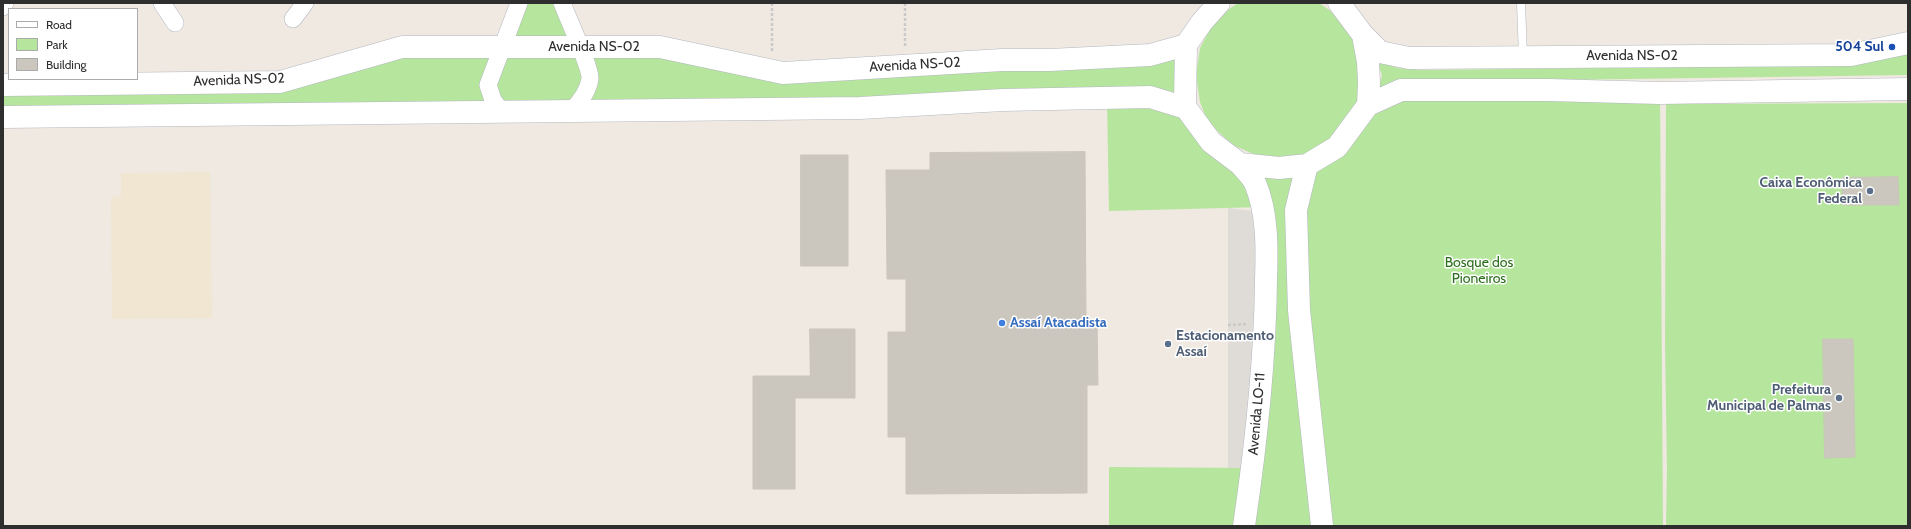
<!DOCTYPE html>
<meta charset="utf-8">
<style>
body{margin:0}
#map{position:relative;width:1911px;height:529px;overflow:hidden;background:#efe9e1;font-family:Cabin,sans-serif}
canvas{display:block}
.frame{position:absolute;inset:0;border:4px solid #2e2e2e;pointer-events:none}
.legend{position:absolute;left:8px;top:8px;width:130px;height:72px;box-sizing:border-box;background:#fff;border:1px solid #ababab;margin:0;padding:5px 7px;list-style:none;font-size:12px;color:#2e2e2e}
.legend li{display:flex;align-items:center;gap:8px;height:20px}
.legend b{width:20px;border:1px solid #ababab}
</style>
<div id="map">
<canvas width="1911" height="529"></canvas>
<div class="frame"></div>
<ul class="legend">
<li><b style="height:5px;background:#fff"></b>Road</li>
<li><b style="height:11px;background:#b6e59e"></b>Park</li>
<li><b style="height:11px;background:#cbc7bf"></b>Building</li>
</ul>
</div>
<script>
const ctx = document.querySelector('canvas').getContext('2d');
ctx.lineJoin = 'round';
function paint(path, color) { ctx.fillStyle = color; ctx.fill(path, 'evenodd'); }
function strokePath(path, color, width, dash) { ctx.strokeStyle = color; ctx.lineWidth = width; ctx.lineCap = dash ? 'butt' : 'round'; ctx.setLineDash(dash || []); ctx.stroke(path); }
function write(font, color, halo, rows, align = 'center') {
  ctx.font = font + ' Cabin,sans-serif'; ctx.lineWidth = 3; ctx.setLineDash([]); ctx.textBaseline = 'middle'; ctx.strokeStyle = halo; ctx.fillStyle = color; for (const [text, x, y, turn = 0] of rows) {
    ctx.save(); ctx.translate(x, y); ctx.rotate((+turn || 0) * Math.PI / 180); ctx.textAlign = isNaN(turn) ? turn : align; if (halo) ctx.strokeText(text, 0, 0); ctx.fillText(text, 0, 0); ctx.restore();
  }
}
paint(new Path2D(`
 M210,172L212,318L112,319L111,197L121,196V173Z`), '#f0e6d1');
paint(new Path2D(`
 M519,3H562L580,47L783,73L1186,45L1185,102L1240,164L1308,165L1401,90L1660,93L1663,526H1109V467L1250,468L1263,207L1109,211L1107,99L3,117V85L280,82L402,47H502Z
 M1238,3H1319L1335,14L1351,36L1357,49L1360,89L1357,103L1334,137L1312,152L1285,159L1258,156L1233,145L1213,127L1205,115L1200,102L1196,75L1200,48L1213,24L1222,14Z
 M1908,52V75L1419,82L1377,96L1382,75L1376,60L1398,68L1421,70L1852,65Z
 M1908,103V526H1666L1667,470L1665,343L1666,104Z`), '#b6e59e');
paint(new Path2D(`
 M1228,208L1253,211L1257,250L1247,468H1228Z`), '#dfdcd8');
const building = new Path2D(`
 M1085,152L1086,320H1097L1098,385H1087V493L906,494V437H888V332H906V279H887L886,170H930V153Z
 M801,155H848V266H801Z
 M1898,177L1899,205H1842V178Z
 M810,329H855V398H795V489H753V376H810Z
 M1823,339H1853L1855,457L1825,458Z`);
paint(building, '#cbc7bf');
strokePath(building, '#cbc5ba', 1);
const lane = new Path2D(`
 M1521,3L1523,56`);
const street = new Path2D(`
 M162,3L175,23
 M562,3C567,16 591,68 590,79C588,92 580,102 571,111
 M3,7L5,3
 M293,19L305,3
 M502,112L493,100L488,85L519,3`);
const secondary = new Path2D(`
 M1219,3L1202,22L1186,45L1185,102L1186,108L1211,142L1240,164L1279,168L1307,165L1337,147L1368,105L1369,83L1368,62L1363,35L1339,3
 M1363,35L1380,52L1409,58L1851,55L1908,43
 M3,85L280,82L402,47H660L783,73L1002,60H1050L1150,55L1186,45
 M1368,105L1401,90H1548L1660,93L1908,89
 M3,117L860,108L1003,100L1150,97L1186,108
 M1240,164C1245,170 1252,176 1255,183C1268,213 1267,250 1266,281C1265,363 1256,445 1244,526
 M1307,165L1296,210L1299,310L1322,526`);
strokePath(lane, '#b4b7c1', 9);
strokePath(street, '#b4b7c1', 18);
strokePath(secondary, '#b4b7c1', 23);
strokePath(new Path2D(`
 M772,3V52
 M905,3V48
 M1228,325L1247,324`), '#c9c9c9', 2.5, [3, 2]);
strokePath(lane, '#fff', 8);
strokePath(street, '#fff', 17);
strokePath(secondary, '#fff', 22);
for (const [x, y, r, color] of [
 [1892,47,4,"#1a4fb4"],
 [1870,191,4,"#5c6f8a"],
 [1002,323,4,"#3f7fe0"],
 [1168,344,4,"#5c6f8a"],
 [1839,398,4,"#5c6f8a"]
]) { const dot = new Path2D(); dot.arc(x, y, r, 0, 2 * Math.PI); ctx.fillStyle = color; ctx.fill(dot); strokePath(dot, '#fff', 1.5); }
write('14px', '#2e2e2e', '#fff', [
 ["Avenida NS-02",594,47],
 ["Avenida NS-02",1632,56],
 ["Avenida NS-02",915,65,-3],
 ["Avenida NS-02",239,80,-2],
 ["Avenida LO-11",1257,414,-85]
]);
write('bold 14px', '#164399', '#fff', [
 ["504 Sul",1884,47]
], 'right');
write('bold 14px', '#4e5e75', '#fff', [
 ["Caixa Econômica",1862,183],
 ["Federal",1862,199],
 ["Estacionamento",1176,336,"left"],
 ["Assaí",1176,352,"left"],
 ["Prefeitura",1831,390],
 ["Municipal de Palmas",1831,406]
], 'right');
write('14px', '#2c6e1b', '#fff', [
 ["Bosque dos",1479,263],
 ["Pioneiros",1479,279]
]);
write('bold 14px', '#366cbe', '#fff', [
 ["Assaí Atacadista",1010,323]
], 'left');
</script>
